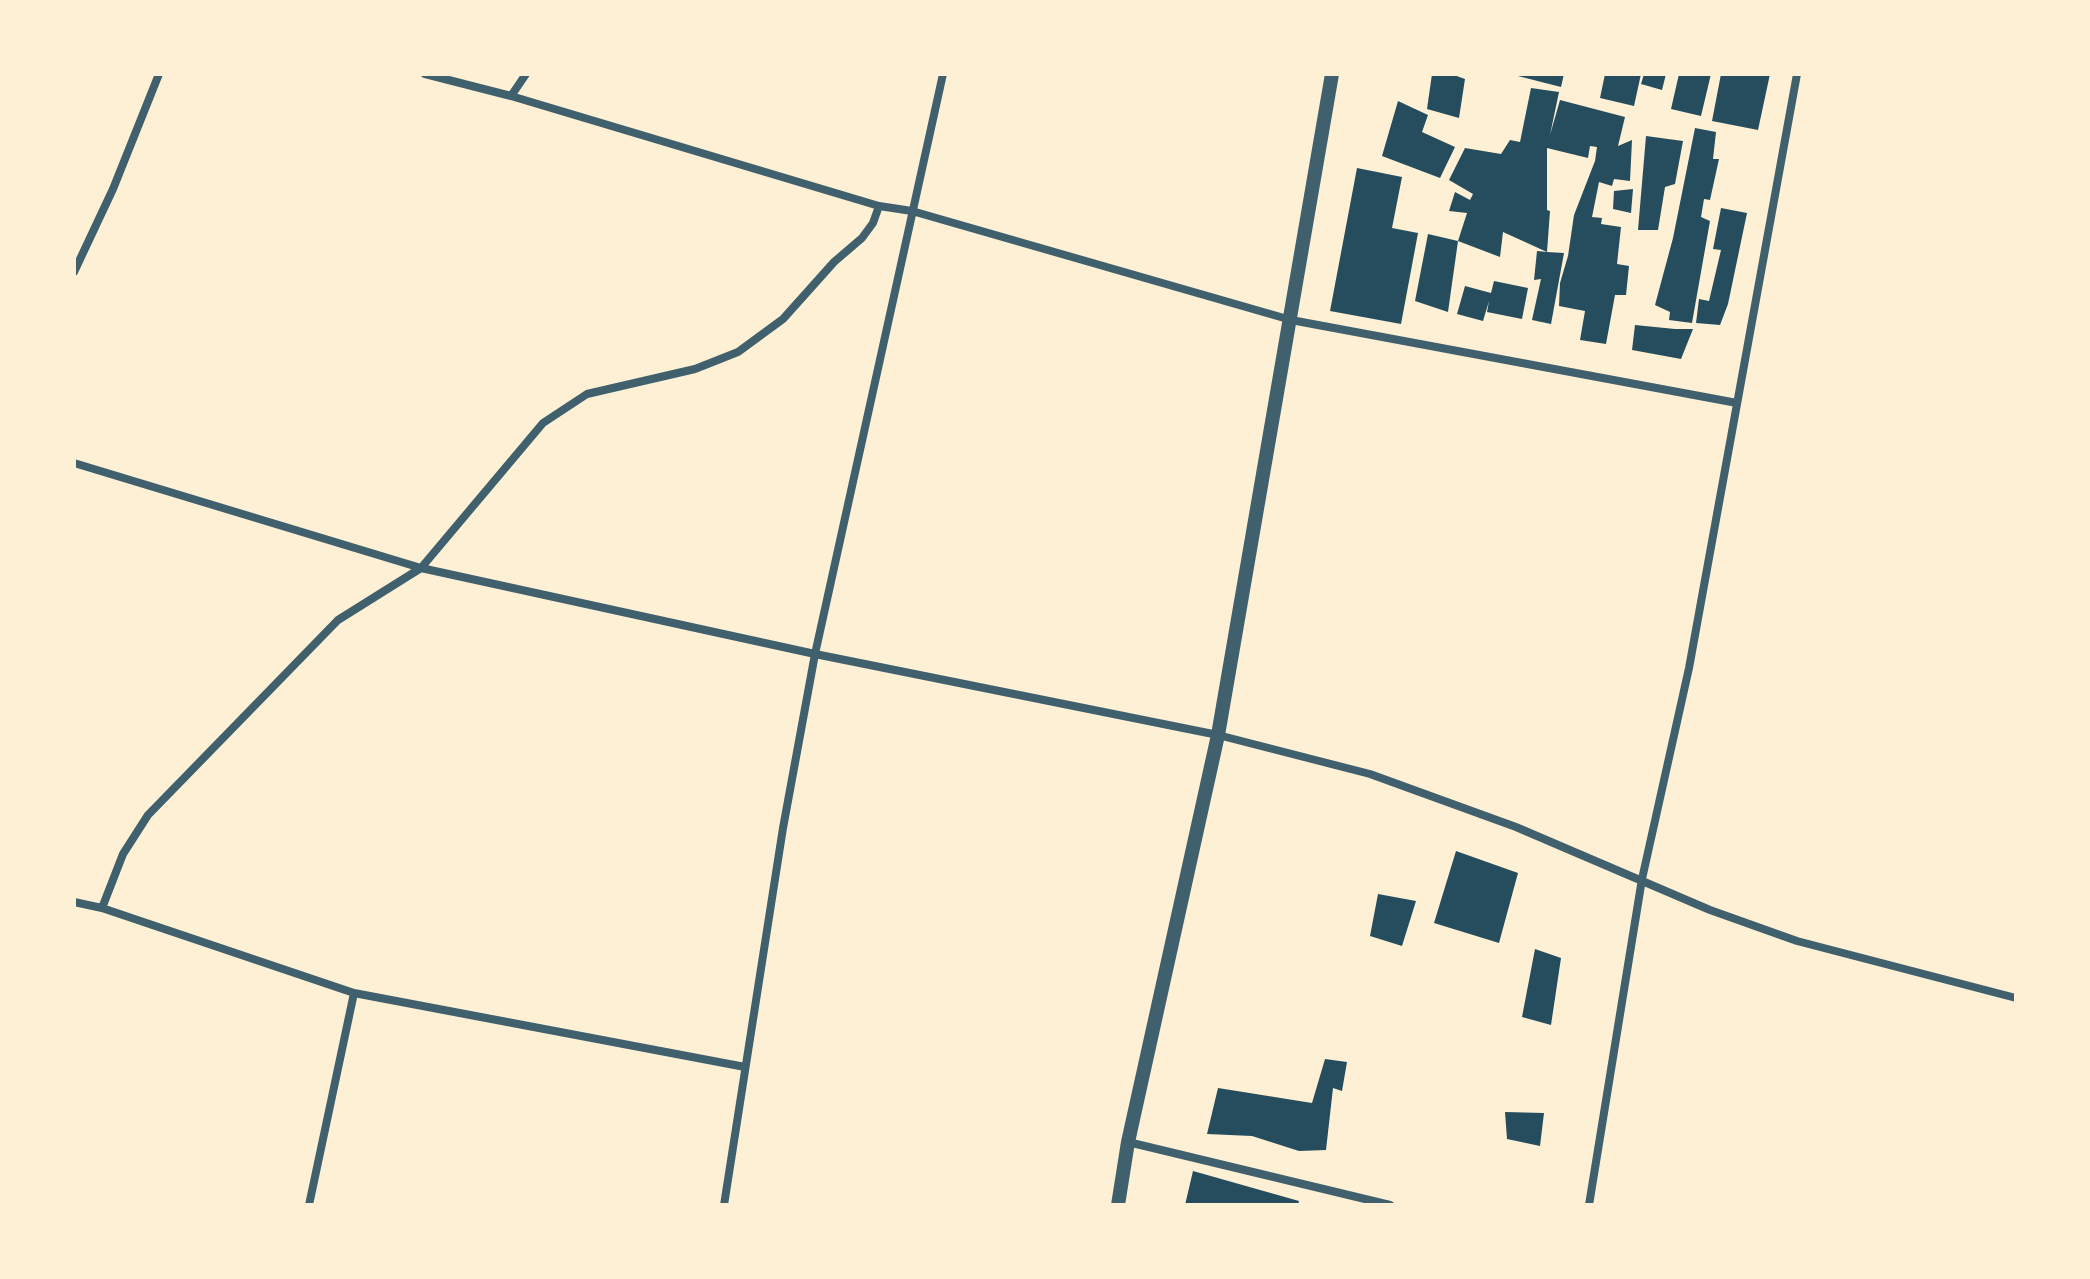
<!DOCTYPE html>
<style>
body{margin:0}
#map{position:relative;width:2090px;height:1279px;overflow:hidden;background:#fdf0d5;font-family:"DejaVu Sans",sans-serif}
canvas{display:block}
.frame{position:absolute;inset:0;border:76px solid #fdf0d5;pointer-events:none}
</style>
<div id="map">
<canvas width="2090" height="1279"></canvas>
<div class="frame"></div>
</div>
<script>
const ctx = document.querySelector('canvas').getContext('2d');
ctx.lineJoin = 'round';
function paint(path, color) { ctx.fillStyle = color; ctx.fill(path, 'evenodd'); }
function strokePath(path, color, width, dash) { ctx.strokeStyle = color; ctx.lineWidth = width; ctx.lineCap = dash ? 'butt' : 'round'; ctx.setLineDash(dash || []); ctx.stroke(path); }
paint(new Path2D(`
 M1432,74H1451L1465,79L1459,118L1427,109Z
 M1510,74H1564L1561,87Z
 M1605,74H1641L1634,106L1600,98Z
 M1644,74H1666L1662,90L1641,84Z
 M1679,74H1711L1701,116L1671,109Z
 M1721,74H1770L1758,130L1712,121Z
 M1531,88L1559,92L1550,135L1560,100L1625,117L1618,146L1632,140L1630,181L1614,179L1612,186L1599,182L1592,217L1602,218L1601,224L1621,227L1617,264L1629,266L1626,295H1615L1606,344L1580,340L1585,311L1559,306L1560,283L1568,256L1574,215L1595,161L1597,147L1590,146L1588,158L1547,148V210L1550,211L1547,252L1564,253L1551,324L1532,320L1541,279L1534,280L1537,251L1547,252L1503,232L1500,257L1458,241L1467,213L1449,211L1455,192L1470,200L1473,194L1449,180L1465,148L1501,154L1510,140L1520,142Z
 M1398,101L1428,115L1422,132L1455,147L1440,178L1382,156Z
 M1695,128L1716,132L1713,159H1719L1710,200L1704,199L1701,217L1710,221L1692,323L1669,320L1670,312L1655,305L1673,238Z
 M1646,136L1683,141L1675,184L1665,187L1658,230H1638Z
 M1357,168L1402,177L1392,228L1418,233L1401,324L1330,311Z
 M1633,189L1631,213L1613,209L1614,191Z
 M1721,208L1747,213L1728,304L1720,325L1696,323L1699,299L1709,301L1721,250L1713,249Z
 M1428,234L1458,241L1448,312L1415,301Z
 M1494,281L1528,288L1522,319L1487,312L1489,301L1483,321L1457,314L1465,286L1491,293Z
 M1635,325L1675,329H1693L1681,359L1632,350Z
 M1456,851L1518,873L1499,943L1434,923Z
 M1378,894L1416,901L1402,946L1370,936Z
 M1535,949L1561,958L1551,1025L1522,1017Z
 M1325,1059L1347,1062L1342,1091L1333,1088L1326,1150L1299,1151L1252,1136L1207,1134L1218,1088L1312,1103Z
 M1505,1112L1544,1113L1540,1146L1507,1139Z
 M1193,1171L1299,1201L1298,1205H1185Z`), '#264d5e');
strokePath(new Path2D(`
 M425,74L511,96L879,206L912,211L1291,320L1737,403
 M511,96L526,74
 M74,272L113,189L159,74
 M74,463L421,568L815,654L1218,735L1370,774L1516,827L1710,910L1797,941L2016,998
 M74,902L102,908L354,993L745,1067
 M102,908L123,854L148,815L338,620L421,568L543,423L587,394L695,369L738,352L783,319L834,262L862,238L873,223L879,206
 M1128,1142L1390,1205
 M309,1205L354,993
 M724,1205L783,828L815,654L943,74
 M1589,1205L1642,879L1689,668L1797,74`), '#3f606c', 8);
strokePath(new Path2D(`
 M1118,1205L1128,1142L1218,735L1332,74`), '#3f606c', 14);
</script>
